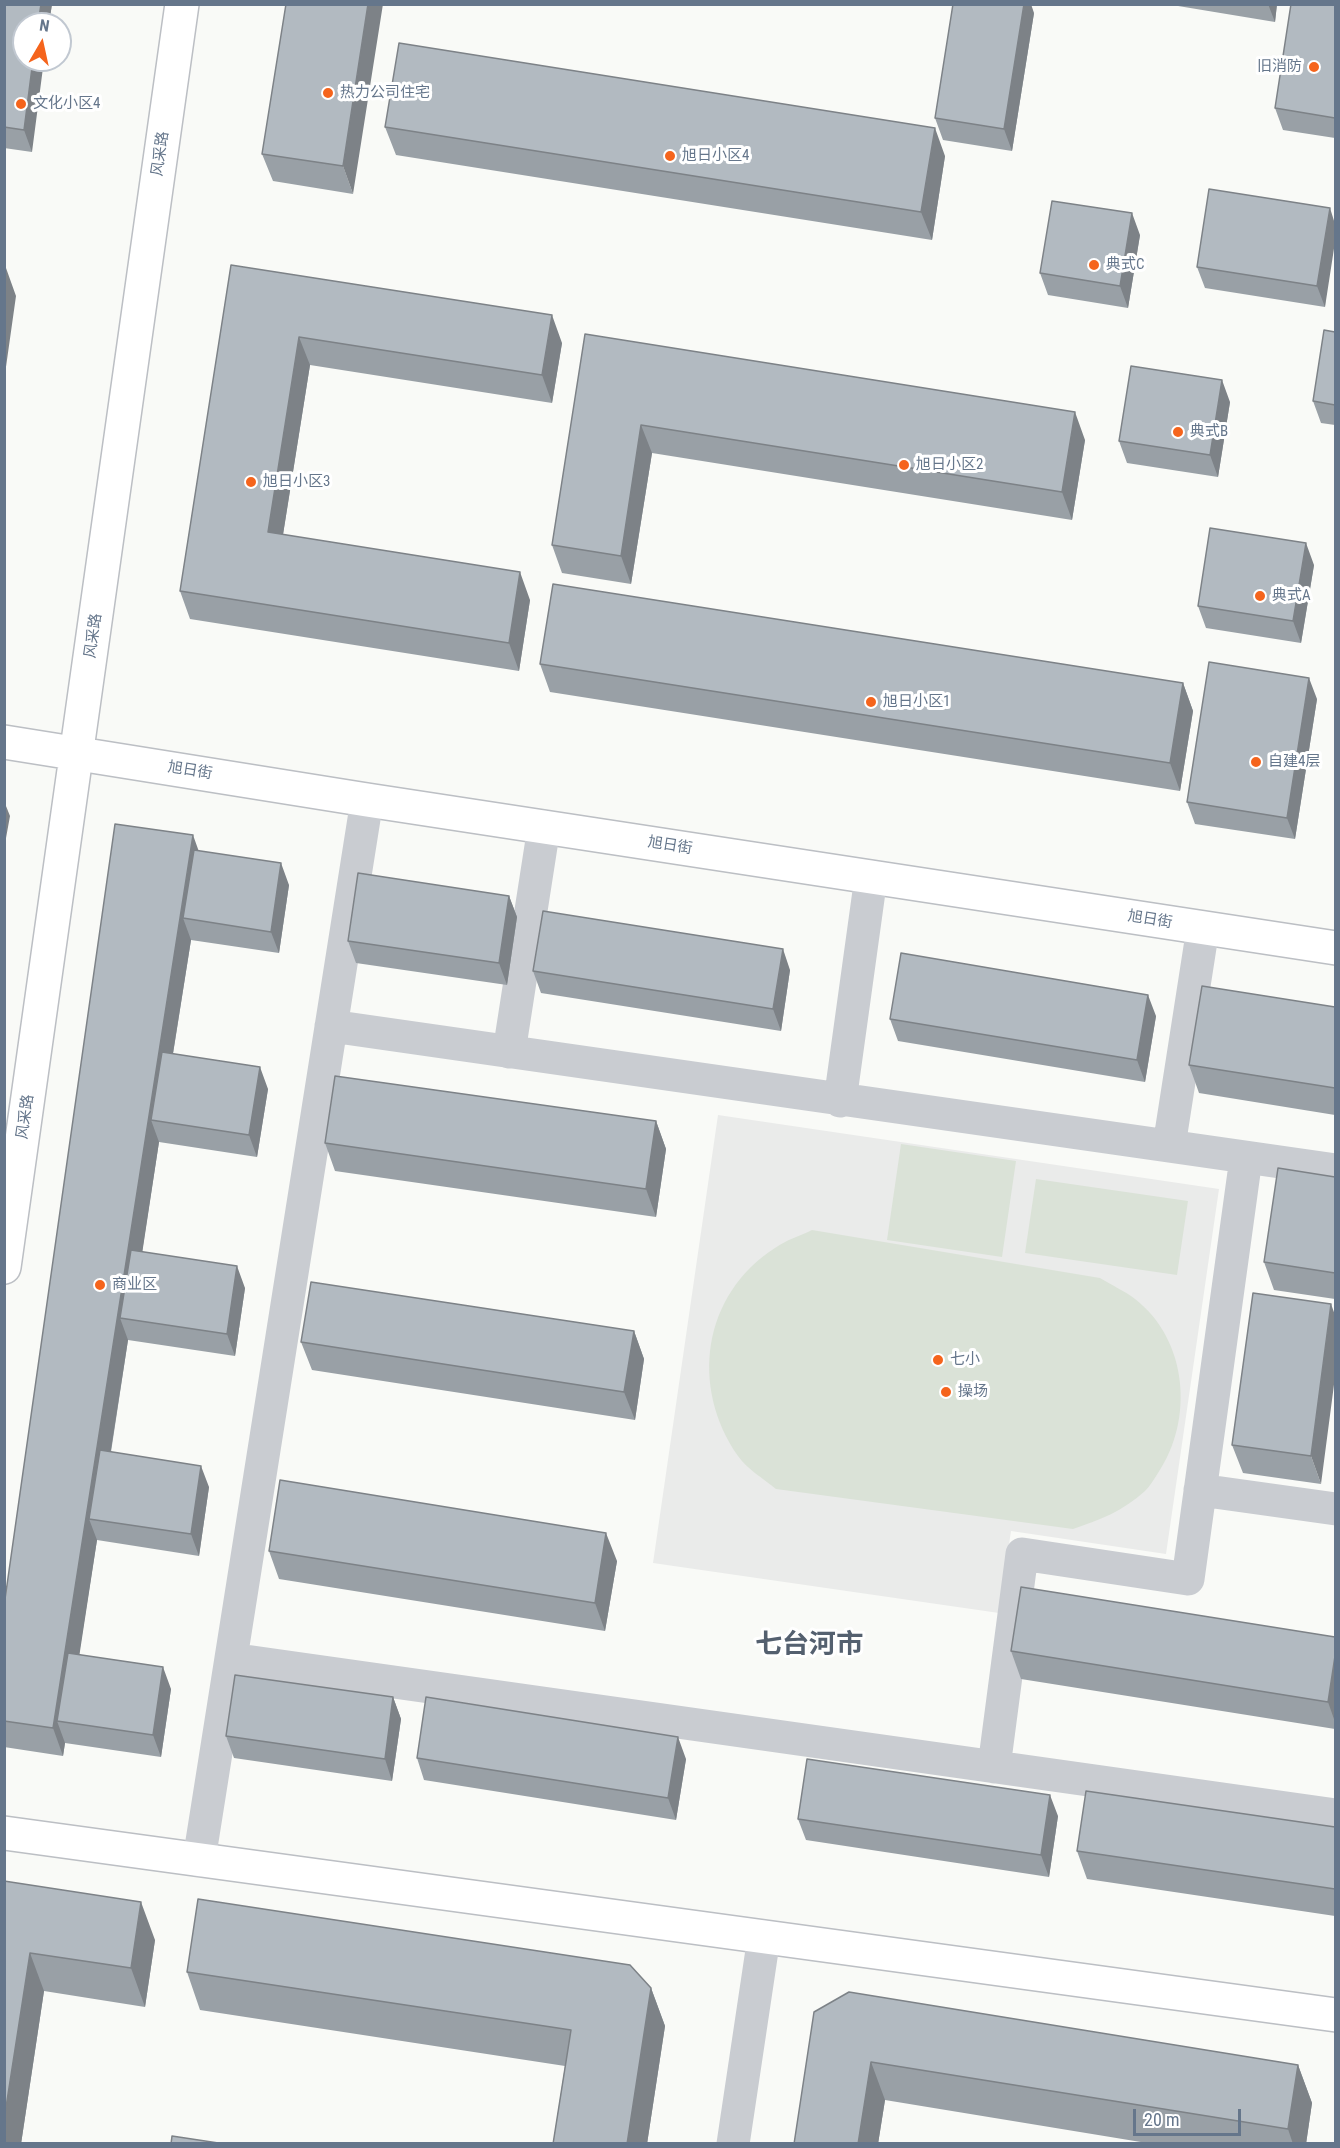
<!DOCTYPE html>
<meta charset="utf-8">
<style>
body{margin:0}
#map{position:relative;width:1340px;height:2148px;overflow:hidden;background:#f9faf7;font-family:"Roboto Condensed",sans-serif}
canvas{display:block}
.frame{position:absolute;inset:0;border:6px solid #65768b;pointer-events:none}
.north{position:absolute;left:12px;top:12px;width:60px;height:60px;box-sizing:border-box;background:#fff;border:2px solid #c1c8d1;border-radius:50%;rotate:9deg;font-size:16px;font-weight:700;line-height:24px;text-align:center;color:#65768b}
.north::after{content:'';display:block;margin:auto;width:21px;height:27px;background:#f5641c;clip-path:polygon(50% 0,100% 100%,50% 72%,0 100%)}
.scale{position:absolute;left:1133px;top:2109px;width:108px;height:27px;box-sizing:border-box;border:3px solid #65768b;border-top:0;padding-left:8px;font-size:18px;line-height:21px;white-space:nowrap;color:#65768b;-webkit-text-stroke:4px #fff;paint-order:stroke}
</style>
<div id="map">
<canvas width="1340" height="2148"></canvas>
<div class="frame"></div>
<div class="north">N</div>
<div class="scale">20 m</div>
</div>
<script>
const ctx = document.querySelector('canvas').getContext('2d');
ctx.lineJoin = 'round';
function paint(path, color) { ctx.fillStyle = color; ctx.fill(path, 'evenodd'); }
function strokePath(path, color, width, dash) { ctx.strokeStyle = color; ctx.lineWidth = width; ctx.lineCap = dash ? 'butt' : 'round'; ctx.setLineDash(dash || []); ctx.stroke(path); }
function write(font, color, halo, rows, align = 'center') {
  ctx.font = font + ' "Roboto Condensed","Noto Sans SC",sans-serif'; ctx.lineWidth = 6; ctx.setLineDash([]); ctx.textBaseline = 'middle'; ctx.strokeStyle = halo; ctx.fillStyle = color; for (const [text, x, y, turn = 0] of rows) {
    ctx.save(); ctx.translate(x, y); ctx.rotate((+turn || 0) * Math.PI / 180); ctx.textAlign = isNaN(turn) ? turn : align; if (halo) ctx.strokeText(text, 0, 0); ctx.fillText(text, 0, 0); ctx.restore();
  }
}
paint(new Path2D(`
 M718,1115L1219,1189L1166,1554L1011,1531L999,1613L653,1563Z`), '#eaebea');
paint(new Path2D(`
 M901,1144L1016,1161L1002,1257L887,1240Z
 M1036,1179L1188,1201L1177,1275L1025,1253Z
 M812,1230L1100,1278C1111,1285 1125,1291 1135,1299C1188,1340 1194,1420 1158,1473C1154,1479 1150,1486 1145,1491C1123,1511 1100,1520 1073,1529L776,1489C764,1479 747,1469 738,1456C690,1387 702,1295 775,1248C786,1240 800,1236 812,1230Z`), '#dae2d7');
const major = new Path2D(`
 M4,742L367,800L1336,948
 M4,1267L182,4
 M4,1833L1336,2015`);
strokePath(major, '#bcbfc4', 36);
strokePath(new Path2D(`
 M331,1026L1336,1170
 M509,1052L544,827
 M840,1101L871,877
 M1169,1146L1203,928
 M1200,1490L1336,1509
 M231,1659L1336,1815
 M994,1767L1022,1554L1188,1579L1246,1158
 M199,1860L367,800
 M733,2144L764,1937`), '#c9ccd1', 33);
strokePath(major, '#fff', 33);
paint(new Path2D(`
 M4,4H52L49,24H24L32,152L4,148Z
 M286,4L353,194L273,181L262,154Z
 M1166,4H1277L1275,22Z
 M1335,4V138L1283,130L1275,108Z
 M1034,13L1012,151L943,140L935,118Z
 M385,127L945,156L932,240L396,155Z
 M1330,208L1325,307L1205,288L1197,267Z
 M1140,235L1128,308L1048,295L1040,273Z
 M231,265L562,343L552,403L310,365L283,534L530,600L519,671L190,619L180,591Z
 M1335,332V425L1321,423L1313,401Z
 M585,334L1085,440L1072,520L652,453L631,584L562,573L552,545Z
 M1230,402L1218,477L1127,463L1119,441Z
 M1314,565L1301,643L1206,628L1198,606Z
 M540,664L1183,683L1193,711L1180,791L550,692Z
 M1317,699L1295,839L1195,824L1187,802Z
 M199,851L289,885L279,953L191,940L173,1054L268,1089L257,1157L159,1142L142,1252L245,1288L235,1356L128,1340L111,1452L209,1487L199,1556L97,1540L79,1654L171,1689L161,1757L65,1743L63,1756L4,1747V1606Z
 M509,896L517,917L507,985L356,963L348,941Z
 M790,970L781,1031L541,993L533,971Z
 M1335,1007V1115L1199,1093L1189,1065Z
 M1156,1016L1145,1082L898,1041L890,1019Z
 M656,1121L666,1149L656,1217L335,1171L325,1143Z
 M1335,1177V1299L1274,1290L1264,1262Z
 M1253,1293L1321,1484L1243,1473L1232,1445Z
 M634,1331L644,1359L635,1420L312,1370L301,1342Z
 M269,1551L617,1561L605,1631L279,1579Z
 M1335,1637V1729L1021,1679L1011,1651Z
 M393,1697L401,1719L392,1781L234,1758L226,1736Z
 M417,1758L686,1759L676,1820L424,1780Z
 M1058,1816L1049,1877L806,1840L798,1819Z
 M1335,1827V1916L1087,1879L1077,1851Z
 M4,1881L155,1940L145,2007L44,1991L21,2144H4Z
 M187,1972L651,1988L665,2026L647,2144H553L565,2066L200,2010Z
 M814,2012L1298,2065L1312,2103L1306,2144H1153L885,2100L878,2144H794Z`), '#99a0a6');
paint(new Path2D(`
 M41,4H52L49,24H38Z
 M368,4H383L353,194L343,166Z
 M1024,4H1031L1034,13L1012,151L1004,129Z
 M1268,4H1277L1275,22Z
 M33,60H44L32,152L24,130Z
 M935,128L945,156L932,240L921,212Z
 M1330,208L1335,224V242L1325,307L1317,286Z
 M1132,213L1140,235L1128,308L1120,286Z
 M6,268L16,296L4,381V280Z
 M552,315L562,343L552,403L542,375Z
 M299,337L310,365L279,560L268,532Z
 M1222,380L1230,402L1218,477L1210,455Z
 M1075,412L1085,440L1072,520L1062,492Z
 M641,425L652,453L631,584L621,556Z
 M1306,543L1314,565L1301,643L1293,621Z
 M520,572L530,600L519,671L509,643Z
 M1309,678L1317,699L1295,839L1287,818Z
 M1183,683L1193,711L1180,791L1170,763Z
 M4,801L10,816L4,849Z
 M193,835L203,863L183,918L191,940L162,1122L151,1120L159,1142L132,1320L120,1318L128,1340L100,1520L89,1519L97,1540L69,1723L57,1721L65,1743L63,1756L53,1728Z
 M281,863L289,885L279,953L271,932Z
 M509,896L517,917L507,985L499,963Z
 M783,949L790,970L781,1031L773,1009Z
 M1148,995L1156,1016L1145,1082L1137,1060Z
 M260,1067L268,1089L257,1157L249,1135Z
 M656,1121L666,1149L656,1217L646,1189Z
 M237,1266L245,1288L235,1356L227,1334Z
 M1331,1304L1335,1315V1377L1321,1484L1311,1456Z
 M634,1331L644,1359L635,1420L624,1392Z
 M201,1466L209,1487L199,1556L191,1534Z
 M606,1533L617,1561L605,1631L595,1603Z
 M1335,1656V1722L1328,1702Z
 M163,1667L171,1689L161,1757L153,1735Z
 M393,1697L401,1719L392,1781L385,1759Z
 M678,1737L686,1759L676,1820L668,1798Z
 M1050,1795L1058,1816L1049,1877L1041,1855Z
 M141,1902L155,1940L145,2007L131,1968Z
 M30,1953L44,1991L21,2144H4V2120Z
 M651,1988L665,2026L647,2144H627Z
 M871,2062L885,2100L878,2144H858Z
 M1298,2065L1312,2103L1306,2144H1293L1288,2129Z`), '#7d8287');
const building = new Path2D(`
 M4,4H41L38,24H24V60H33L24,130L4,127Z
 M286,4H368L343,166L262,154Z
 M953,4H1024L1004,129L935,118Z
 M1291,4H1335V118L1275,108Z
 M399,43L935,128L921,212L385,127Z
 M1209,189L1330,208L1317,286L1197,267Z
 M1052,201L1132,213L1120,286L1040,273Z
 M231,265L552,315L542,375L299,337L268,532L520,572L509,643L180,591Z
 M1324,330L1335,332V405L1313,401Z
 M585,334L1075,412L1062,492L641,425L621,556L552,545Z
 M1131,366L1222,380L1210,455L1119,441Z
 M1210,528L1306,543L1293,621L1198,606Z
 M553,584L1183,683L1170,763L540,664Z
 M1209,662L1309,678L1287,818L1187,802Z
 M115,824L193,835L53,1728L4,1721V1606Z
 M194,850L281,863L271,932L183,918Z
 M358,873L509,896L499,963L348,941Z
 M543,911L783,949L773,1009L533,971Z
 M901,953L1148,995L1137,1060L890,1019Z
 M1202,986L1335,1007V1088L1189,1065Z
 M162,1052L260,1067L249,1135L151,1120Z
 M335,1076L656,1121L646,1189L325,1143Z
 M1278,1168L1335,1177V1273L1264,1262Z
 M131,1250L237,1266L227,1334L120,1318Z
 M311,1282L634,1331L624,1392L301,1342Z
 M1253,1293L1331,1304L1311,1456L1232,1445Z
 M100,1450L201,1466L191,1534L89,1519Z
 M280,1480L606,1533L595,1603L269,1551Z
 M1021,1587L1335,1637V1656L1328,1702L1011,1651Z
 M68,1653L163,1667L153,1735L57,1721Z
 M235,1675L393,1697L385,1759L226,1736Z
 M426,1697L678,1737L668,1798L417,1758Z
 M807,1759L1050,1795L1041,1855L798,1819Z
 M1086,1791L1335,1827V1889L1077,1851Z
 M4,1881L141,1902L131,1968L30,1953L4,2120Z
 M198,1899L630,1965L651,1988L627,2144H553L571,2030L187,1972Z
 M849,1992L1298,2065L1288,2129L871,2062L858,2144H794L814,2012Z
 M172,2136L225,2144H171Z`);
paint(building, '#b2bac1');
strokePath(building, '#7d8287', 1.5);
for (const [x, y, r, color] of [
 [1314,67,6,"#f5641c"],
 [328,93,6,"#f5641c"],
 [21,104,6,"#f5641c"],
 [670,156,6,"#f5641c"],
 [1094,265,6,"#f5641c"],
 [1178,432,6,"#f5641c"],
 [904,465,6,"#f5641c"],
 [251,482,6,"#f5641c"],
 [1260,596,6,"#f5641c"],
 [871,702,6,"#f5641c"],
 [1256,762,6,"#f5641c"],
 [100,1285,6,"#f5641c"],
 [938,1360,6,"#f5641c"],
 [946,1392,6,"#f5641c"]
]) { const dot = new Path2D(); dot.arc(x, y, r, 0, 2 * Math.PI); ctx.fillStyle = color; ctx.fill(dot); strokePath(dot, '#fff', 2); }
write('15px', '#65768b', '#fff', [
 ["旧消防",1302,67,"right"],
 ["热力公司住宅",340,93],
 ["文化小区4",33,104],
 ["旭日小区4",682,156],
 ["典式C",1106,265],
 ["典式B",1190,432],
 ["旭日小区2",916,465],
 ["旭日小区3",263,482],
 ["典式A",1272,596],
 ["旭日小区1",883,702],
 ["自建4层",1268,762],
 ["商业区",112,1285],
 ["七小",950,1360],
 ["操场",958,1392]
], 'left');
write('15px', '#65768b', '#fff', [
 ["风采路",161,154,-82],
 ["风采路",94,636,-82],
 ["旭日街",190,771,9],
 ["旭日街",670,846,9],
 ["旭日街",1150,920,9],
 ["风采路",26,1117,-82]
]);
write('bold 27px', '#54606f', '#fff', [
 ["七台河市",809,1646]
]);
</script>
